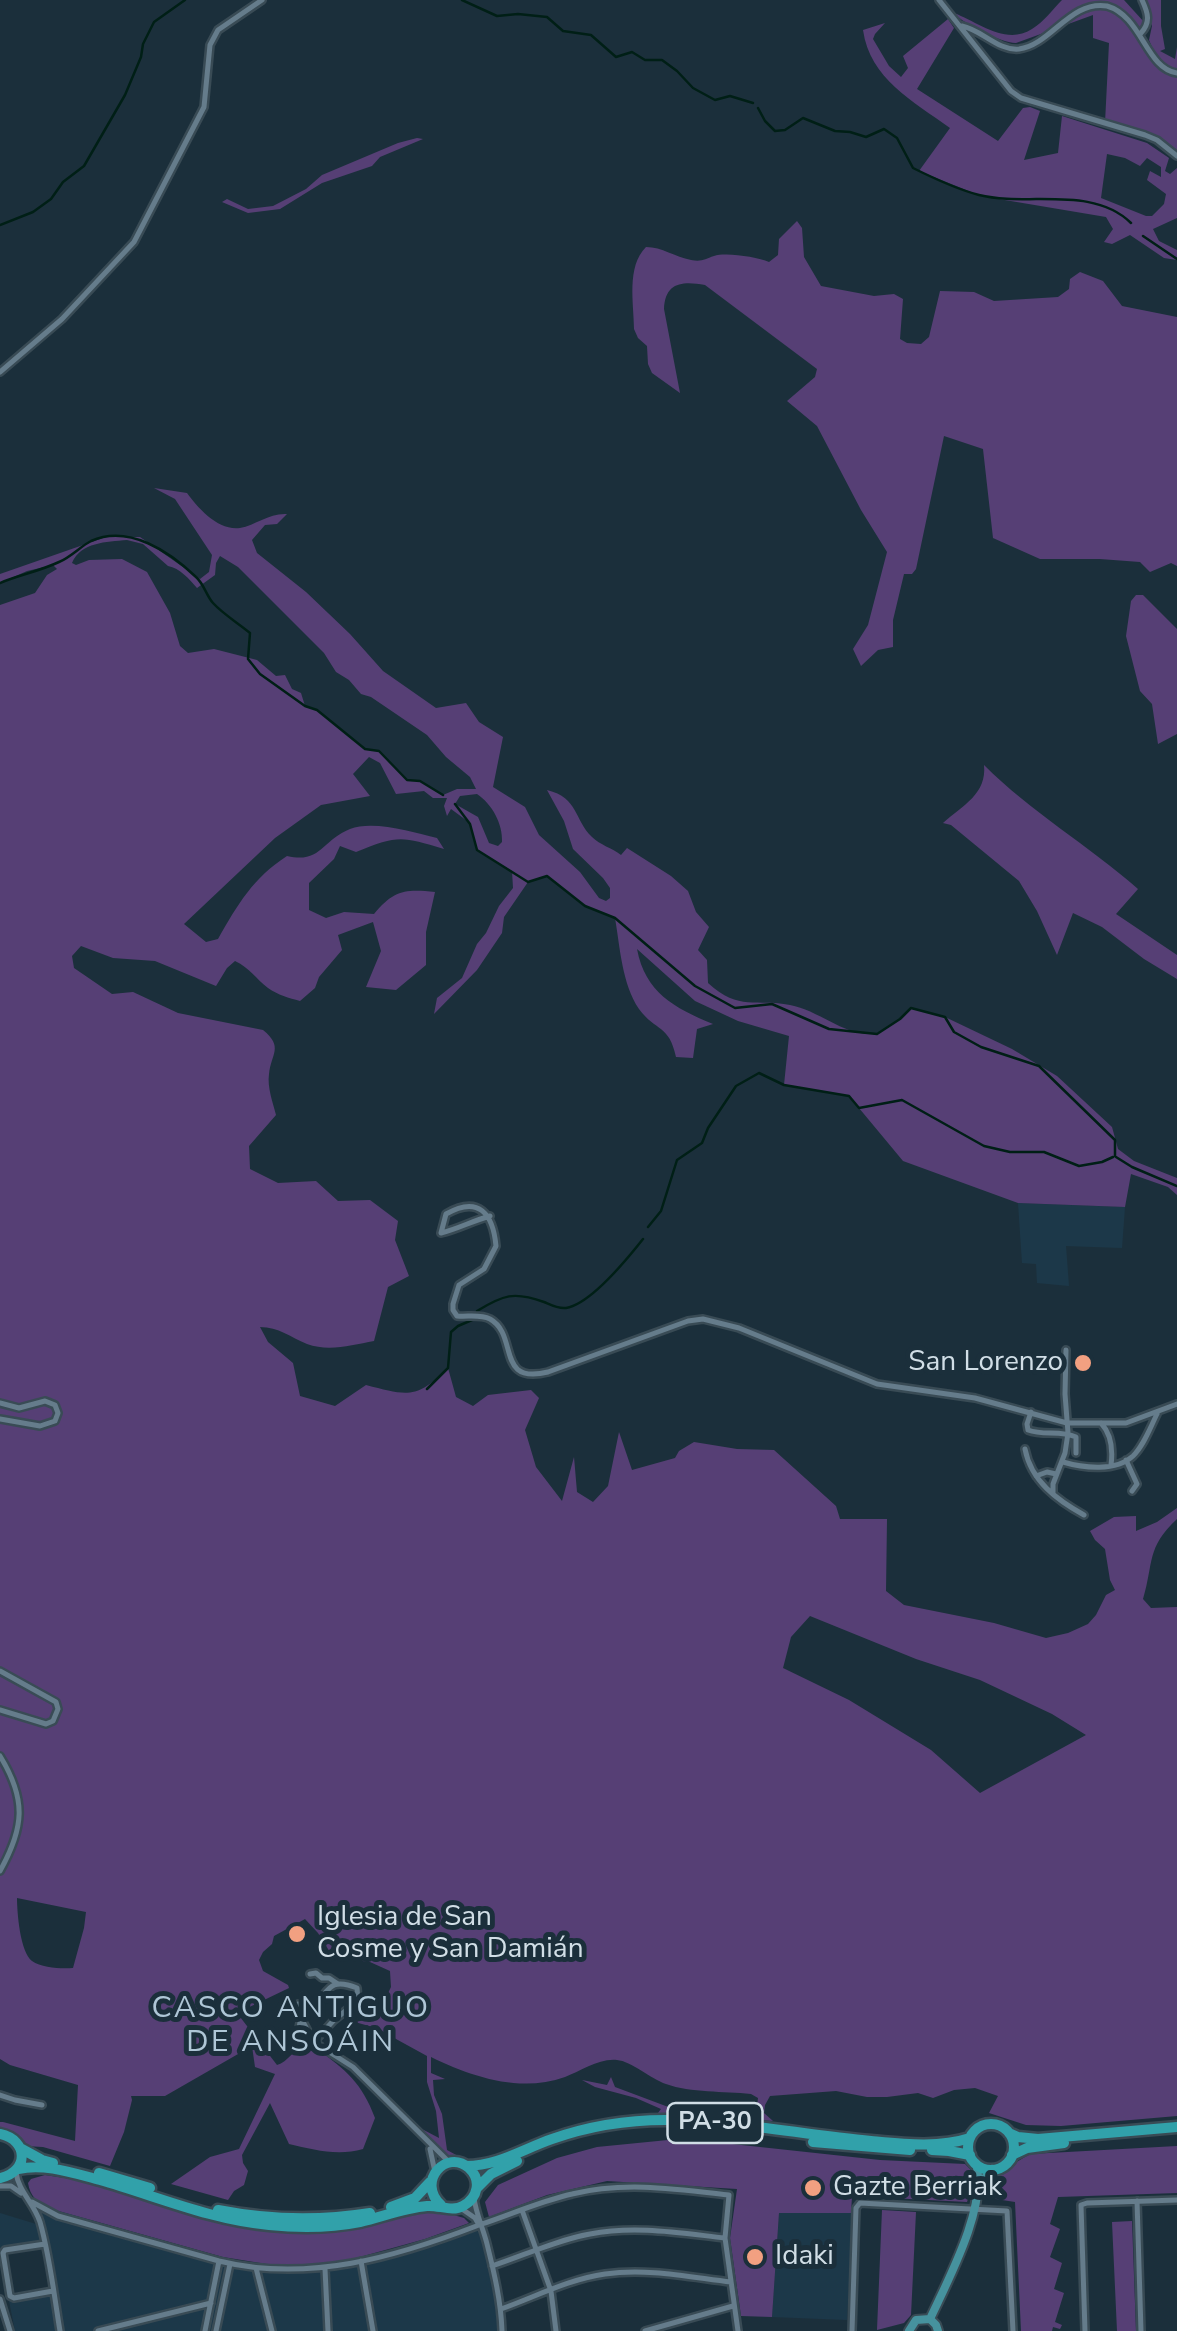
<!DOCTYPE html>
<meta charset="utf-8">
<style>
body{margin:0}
canvas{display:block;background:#1b2f3b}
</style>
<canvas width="1177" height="2331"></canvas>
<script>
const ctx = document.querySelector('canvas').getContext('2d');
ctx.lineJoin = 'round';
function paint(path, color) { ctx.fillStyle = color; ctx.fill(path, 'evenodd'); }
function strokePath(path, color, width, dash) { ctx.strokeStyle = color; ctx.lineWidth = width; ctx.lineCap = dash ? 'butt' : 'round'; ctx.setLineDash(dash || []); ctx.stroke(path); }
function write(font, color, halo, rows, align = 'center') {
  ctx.font = font + ' "Nunito Sans",sans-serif'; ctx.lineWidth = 10; ctx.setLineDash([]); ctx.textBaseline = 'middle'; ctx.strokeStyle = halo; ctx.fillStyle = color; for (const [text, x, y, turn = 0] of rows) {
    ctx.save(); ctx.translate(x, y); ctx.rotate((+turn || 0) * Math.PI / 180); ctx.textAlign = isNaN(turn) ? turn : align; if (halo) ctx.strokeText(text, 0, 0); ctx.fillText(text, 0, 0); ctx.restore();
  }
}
paint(new Path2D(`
 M1018,1203L1125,1207L1122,1248L1066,1246L1069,1286L1037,1283L1036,1264L1022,1263Z
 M32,2202L160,2241L237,2262L313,2264L439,2245L476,2231L483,2232L492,2266L502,2331H15L9,2301L53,2290L44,2244L0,2251V2213L36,2224Z
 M779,2213H851L853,2215L847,2320L772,2317Z`), '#1c3849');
paint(new Path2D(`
 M1062,0H1124L1144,22L1142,26L1137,28L1146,43L1152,47L1149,40L1152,26L1142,0H1161V26L1165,49L1160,51L1175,59L1177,47V157L1157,140L1105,123L1109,43L1093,38V15L1016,43C999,42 965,25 954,13C978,22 1006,46 1032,29C1044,22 1053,9 1062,0Z
 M948,19L954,28L917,89L998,141L1023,108L1030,107L1040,111L1024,160L1058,153L1062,116L1147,143L1169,158L1165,171L1170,174L1177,168V218L1153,229L1159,241L1177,250V260L1164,258L1130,235L1112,244L1104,242L1113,229L1106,217L981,196L919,171L950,128C913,101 870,79 863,30L885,23L875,34L873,39L889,66L901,77L908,68L903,56ZM1107,154L1125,158L1140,166L1147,158L1161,167V177L1150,171L1147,180L1166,194L1164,204L1152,216H1146L1101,198Z
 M417,138L423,139L380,157L372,166L322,183L280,209L248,213L222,202L227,199L248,209L273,206L306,189L322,175L398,143Z
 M797,221L802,228L804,257L821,286L874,296L894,294L903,299L900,339L907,343L921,344L929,337L940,291L974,292L994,301L1058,297L1069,289L1070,279L1080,272L1103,281L1122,306L1177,317V566L1171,563L1150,572L1140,562L1100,559H1040L993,538L983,449L944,436L916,569L912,574H904L893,620V647L878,650L861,666L853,649L868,625L887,552L861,510L817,426L787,401L815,377L817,369L705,285C683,281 665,282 664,309L680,393L652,373L648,364L647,346L638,338L634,329C634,303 626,267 646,247C662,247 675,257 691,260C702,262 705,259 714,256C726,252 757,257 769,262L778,255L779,239Z
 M154,488L187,493C198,508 218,531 240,528C256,525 269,513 287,514L277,524L265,525L252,540L257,553L306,592L350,634L383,671L436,708L466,703L479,722L503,737L493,787L525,807L539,835L580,872L599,898L606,901L610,898V888L603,878L573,849L564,821L547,790C579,798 574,820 592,837C600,845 612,848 621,855L627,848L671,876L688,891L696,912L709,927L698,950L707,960L708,983C740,1012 755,998 790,1005C818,1010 843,1035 872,1034C885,1033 902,1017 911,1008L945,1017L1012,1049L1057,1076L1112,1127L1118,1149L1134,1161L1177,1178V1195L1168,1187L1131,1174L1125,1207L1018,1203L903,1161L849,1096L784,1085L789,1036L738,1021L695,1001L637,949C645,992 674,1008 713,1024L697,1029L693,1058L676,1057C669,1024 656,1032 639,1009C622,984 620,947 615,918L585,906L547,876L528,882L504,917L502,933L477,970L434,1014L437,998L462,978L477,944L486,933L499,906L513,888L512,871L477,850L470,823L451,809L447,816L444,806L447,798H433L424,791L396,794L380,763L369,757L353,774L370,796L321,805L275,838L184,924L206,942L218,939C238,904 253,878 287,856C321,864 322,840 350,829C373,820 413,832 437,838L444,849C401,836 398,835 356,852L340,846L334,859L309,883V910L326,918L344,912L374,914C394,890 405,889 435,892L426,932V965L396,990L366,987L381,951L373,922L338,935L342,950L319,977L315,988L300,1001C289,998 278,995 268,988C256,979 250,968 235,961L227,968L216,986L155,961L113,958L81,946L72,956L74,968L112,994L133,992L178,1013L263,1030C284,1047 271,1054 269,1074C267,1087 273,1103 276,1115L249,1146L250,1169L278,1183L316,1181L338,1201L370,1200L398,1221L395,1240L409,1276L388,1287L374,1341C352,1345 329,1352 307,1344C290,1337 279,1327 260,1327L268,1342L293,1363L300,1396L335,1406L366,1385C408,1396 417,1399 448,1368L456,1397L473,1406L488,1395L531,1390L539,1398L525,1430L536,1467L562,1501L574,1457L577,1492L593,1502L608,1486L619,1432L632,1470L675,1458L679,1451L694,1442L737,1449L774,1450L836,1506L840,1519H887L886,1591L904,1605L994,1623L1046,1638L1068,1633L1088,1624L1096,1615L1106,1595L1115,1590L1110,1580L1105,1549L1095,1540L1090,1531L1114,1517L1136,1516V1531L1157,1522L1177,1508V1519C1146,1548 1154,1562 1143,1599L1151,1608L1177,1607V2116L1061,2126L1026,2125L989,2113L998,2096L975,2088L954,2090L933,2098L918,2093L887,2097H867L836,2091L770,2096L765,2105L764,2113L773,2121L658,2113L661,2109L636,2098L595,2087L582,2080L607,2085L611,2077L615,2087L671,2108L747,2112L757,2107L758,2098L751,2094C724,2091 691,2093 666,2084C651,2079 631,2061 617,2060C599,2058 581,2071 565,2077C520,2093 472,2077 431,2057V2073L445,2079L433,2080L434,2095L442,2114L447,2150L458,2156L454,2158L444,2154L420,2128L439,2138L436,2111L427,2082V2056L376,2028L355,2022L376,2018L391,1987L390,1971L370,1962L333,1957L318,1933L305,1919L274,1936L272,1944L263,1952L259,1960L263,1971L288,1985L289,1988L237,2013L277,2065C288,2062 294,2049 305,2044L311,2051L317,2049C346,2070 362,2083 375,2118L363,2149C338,2156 314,2150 289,2144L270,2103L242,2155L243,2163L248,2171L244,2185L234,2191L228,2200L171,2184L210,2157L239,2149L275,2074L255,2067L252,2046L165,2096H131L132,2100L124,2132L110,2166L43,2147L25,2146L15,2133L0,2128V2122H3L75,2141L78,2085L10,2065L0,2059V605L35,593L47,575L57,569L53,565L27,571L0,583V574L106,537H140L200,579L209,572L212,555L175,499ZM127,540L143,544L168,566C180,568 189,579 197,588L215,575L216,563L220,556L238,567L324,653L336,672L349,680L361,694L371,697L427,735L446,757L470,777L476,789H457L443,795L420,781L407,780L379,751L365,749L317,710L305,706L301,693L292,689L285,675L276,676L257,660L214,649L188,653L180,646L170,613L147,572L122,559L89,560L76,565L72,563C81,542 106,542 127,540ZM477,794C492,804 503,824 502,842L498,846L489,843L478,817L455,804L460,796ZM810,1616L916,1659L980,1680L1052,1714L1086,1735L980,1793L931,1750L849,1700L783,1668L791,1637ZM17,1898L86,1912L84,1928L73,1968C62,1969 42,1968 32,1961C20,1952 17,1912 17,1898Z
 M1136,595H1143L1177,629V734L1158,744L1152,704L1140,691L1126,636L1131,601Z
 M984,765C1031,812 1088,845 1138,889L1116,914L1177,955V979L1144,959L1102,927L1073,913L1057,955L1037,911L1019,881L951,825L943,823C963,805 987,794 984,765Z
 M668,2140L723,2143L880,2160L965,2164L972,2171L969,2173L973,2183L967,2202L852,2196L851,2213H779L772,2317L741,2316L730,2238L737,2189L607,2181L547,2195L489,2217L485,2202L498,2185L557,2158L597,2147Z
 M1177,2146V2193L1058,2197L1050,2224L1060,2229L1050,2257L1062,2263L1054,2289L1064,2293L1055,2322L1062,2325L1060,2329L1053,2327L1052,2331H1021L1015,2202L983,2197C985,2192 988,2184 992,2180C998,2174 1023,2157 1031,2154Z
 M45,2175L78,2180L221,2224L276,2232L326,2233L372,2225L421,2212L450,2214L464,2218L469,2223L425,2239L349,2260L318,2264L273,2265L223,2257L48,2208C37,2202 30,2196 28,2183L31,2179Z
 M882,2210L916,2212L911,2315L904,2323L877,2330Z
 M1132,2221L1136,2331H1117L1112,2222Z`), '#563f75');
strokePath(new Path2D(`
 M462,0L497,16L518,14L547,17L563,31L591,35L616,57L632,52L645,60H662L677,71L693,88L715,100L730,96L753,103
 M758,108L765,121L775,131L785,130L803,118L835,131L850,132L866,137L884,129L897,138L913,168C933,178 956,189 979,195C1028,207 1092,185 1131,223
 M0,225L33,212L51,199L63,182L84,166L125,95L141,57L143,44L154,22L185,0
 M1143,236L1177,259
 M0,583C19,575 40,571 59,562C71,557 81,546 91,541C129,524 170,552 196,577C204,584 206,595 213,603C223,614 238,623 250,633L248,659L260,674L305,706L317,710L365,749L379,751L407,780L420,781L443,795
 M455,804L470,824L477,850L528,882L547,876L585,906L615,918L695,986L735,1008L772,1004L829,1029L877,1034L900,1019L911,1008L945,1017L954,1032L981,1047L1039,1066L1115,1140V1156
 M1116,1157L1132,1167L1177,1186
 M648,1227L661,1211L677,1160L702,1143L708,1128L736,1086L759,1073L784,1085L849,1096L859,1108L902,1100L984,1146L1010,1152H1044L1079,1166L1102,1162L1113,1157
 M477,1311C503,1295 514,1291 544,1302C551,1305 558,1309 566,1308C591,1304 628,1258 643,1239
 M427,1389L448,1368L451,1332L458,1326L472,1320`), '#001f16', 2.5);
const minor = new Path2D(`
 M939,0L1011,91L1021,98L1145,135L1157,140L1177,156
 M962,26C982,30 998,51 1019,49C1051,45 1070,0 1107,6C1142,16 1146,69 1177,73
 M1141,33C1151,22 1148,13 1142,0
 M0,372L62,319L134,242L204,107L210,45L218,30L262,0
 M490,1216C472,1221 458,1229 441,1233L446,1214C479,1195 493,1214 496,1246L484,1269L459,1285L453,1304V1310L457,1316C468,1317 480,1314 490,1319C519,1335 495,1385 548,1372L688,1321L703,1319L739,1328L877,1384L975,1398L1067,1423H1126L1177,1404
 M0,1403L19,1408L45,1401L55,1405L58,1413L55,1421L40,1426L0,1419
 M1031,1412L1027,1424L1028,1430C1043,1436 1060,1430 1076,1437V1453
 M1101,1423C1112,1435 1113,1450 1111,1465
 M1025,1449C1031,1481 1057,1500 1084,1515
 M1126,1460L1137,1484L1132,1491
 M1063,1462C1083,1468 1116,1472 1133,1456C1144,1445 1150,1428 1157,1414
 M1036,1476L1047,1472L1056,1474
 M1053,1493V1484L1065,1453L1068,1433L1065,1394L1066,1350
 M0,1671L56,1702L58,1709L53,1721L46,1724L0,1710
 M0,1756C27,1800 24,1828 0,1871
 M310,1974L316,1973L322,1978H329L338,1984
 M304,1996L310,2009L305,2012L302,2020L312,2039
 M298,2004L301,2017L299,2028L304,2036L353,2067L448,2161
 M310,2009C329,1996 325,1975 357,1988L358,2001L334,2020L314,2042
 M0,2095L15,2100L42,2105
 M430,2149L435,2172
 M16,2172C18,2191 34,2203 40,2222C50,2257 54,2295 60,2331
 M0,2186H11L21,2193
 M474,2198C476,2214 483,2228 487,2244C494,2272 501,2301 502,2331
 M1137,2201L1141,2331
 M32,2202L58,2216L219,2261C308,2283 396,2257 479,2225
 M462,2209L475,2218L479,2225
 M522,2210L551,2291L556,2331
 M482,2224C512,2214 541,2201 572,2194C624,2181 677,2189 729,2195L725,2238L738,2331
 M45,2244L5,2250L3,2253L10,2296L14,2298L53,2291
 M361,2261L373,2331
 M492,2266C525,2255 557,2240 590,2234C635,2225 680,2233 725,2238
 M256,2268L272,2331
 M325,2269L328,2331
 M0,2299L10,2331
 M501,2309C535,2297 569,2279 605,2274C647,2268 689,2277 731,2282
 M98,2331L211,2303
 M205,2331L219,2261
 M216,2331L230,2264
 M645,2331L733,2306
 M852,2331L856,2208L860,2203L1007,2211L1013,2331
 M1085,2331L1081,2205L1087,2203L1177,2200`);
const major = new Path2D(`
 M980,2184L992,2169
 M930,2319C948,2280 988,2206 976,2163
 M930,2319L936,2325L938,2331
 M909,2331L916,2320L930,2319`);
const highway = new Path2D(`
 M968 2147a23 23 0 1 1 46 0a23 23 0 1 1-46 0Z
 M1009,2133L1018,2137L1038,2139L1177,2127
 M0,2134C29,2140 29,2172 0,2178
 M813,2142L910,2150
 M20,2148L42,2160L53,2163
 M932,2150L949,2151L970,2155
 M1012,2155L1027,2148L1064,2143
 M466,2166C498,2166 523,2149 552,2139C589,2126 627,2120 665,2120C734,2120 803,2135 871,2141C904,2144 939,2148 970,2138
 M18,2169C45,2163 73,2173 100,2180C156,2196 211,2220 269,2225C299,2228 330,2228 360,2222C382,2217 404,2208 427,2206C439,2205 452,2212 463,2206C478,2198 482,2180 469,2168C446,2148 416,2182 441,2205
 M99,2173L150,2188
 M477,2188L491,2174L517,2161
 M391,2207L415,2198L430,2182
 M218,2210C269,2220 319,2221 370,2213`);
strokePath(minor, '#394b55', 10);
strokePath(major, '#394b55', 12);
strokePath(highway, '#394b55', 15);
strokePath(minor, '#657c8b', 5);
strokePath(major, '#46929e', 8);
strokePath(highway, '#31a1aa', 10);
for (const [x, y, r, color] of [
 [1083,1363,10,"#f2a081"],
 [297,1934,10,"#f2a081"],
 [813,2188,10,"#f2a081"],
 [755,2257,10,"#f2a081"]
]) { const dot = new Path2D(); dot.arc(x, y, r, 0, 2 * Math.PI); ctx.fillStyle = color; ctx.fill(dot); strokePath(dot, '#1b2f3b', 4); }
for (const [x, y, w] of [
 [715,2123,95]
]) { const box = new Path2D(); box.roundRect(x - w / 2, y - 20, w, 40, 8); ctx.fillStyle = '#1b2f3b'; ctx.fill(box); strokePath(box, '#d1dee6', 2.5); }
write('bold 25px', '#d1dee6', null, [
 ["PA-30",715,2123]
]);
write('28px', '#d1dee6', '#1b2f3b', [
 ["San Lorenzo",1063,1363,"right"],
 ["Iglesia de San",317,1918],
 ["Cosme y San Damián",317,1950],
 ["Gazte Berriak",833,2188],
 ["Idaki",775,2257]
], 'left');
ctx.letterSpacing = '2.5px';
write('30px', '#aec6d6', '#1b2f3b', [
 ["CASCO ANTIGUO",291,2010],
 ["DE ANSOÁIN",291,2044]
]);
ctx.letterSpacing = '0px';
</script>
